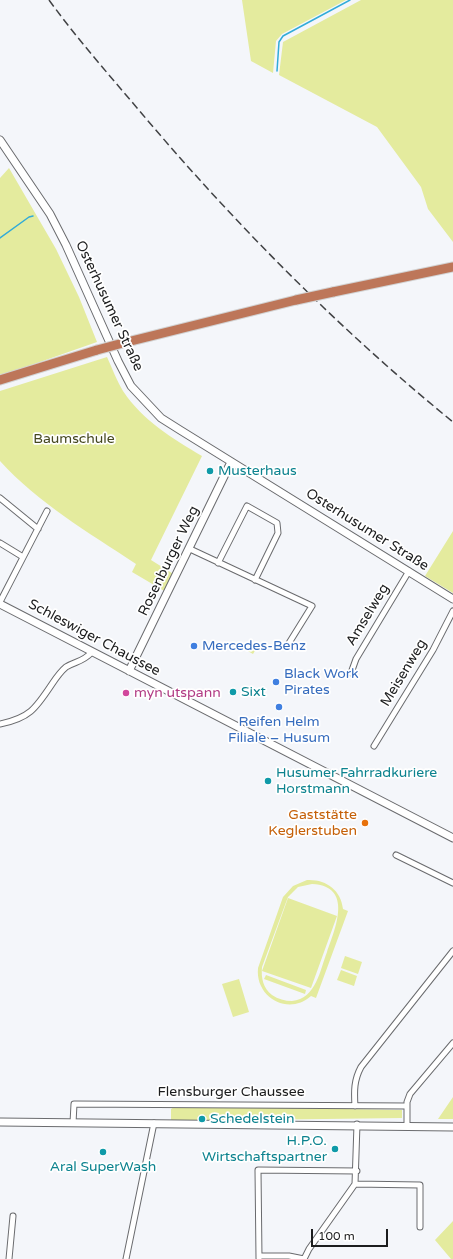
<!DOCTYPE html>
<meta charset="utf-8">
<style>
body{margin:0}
#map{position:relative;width:453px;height:1259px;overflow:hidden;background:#f4f6fa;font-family:"Varela Round",sans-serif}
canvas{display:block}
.scale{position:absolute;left:311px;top:1229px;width:77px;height:18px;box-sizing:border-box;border:2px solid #1c1d1e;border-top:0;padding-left:5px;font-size:12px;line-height:14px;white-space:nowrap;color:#1c1d1e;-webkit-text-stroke:3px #fff;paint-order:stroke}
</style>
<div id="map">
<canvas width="453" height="1259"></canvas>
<div class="scale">100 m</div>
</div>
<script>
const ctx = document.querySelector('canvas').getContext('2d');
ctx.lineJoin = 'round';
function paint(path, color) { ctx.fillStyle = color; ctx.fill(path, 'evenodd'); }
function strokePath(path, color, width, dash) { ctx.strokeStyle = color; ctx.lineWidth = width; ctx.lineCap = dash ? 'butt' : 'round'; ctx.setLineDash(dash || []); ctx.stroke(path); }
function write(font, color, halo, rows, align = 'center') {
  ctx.font = font + ' "Varela Round",sans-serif'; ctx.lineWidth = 3.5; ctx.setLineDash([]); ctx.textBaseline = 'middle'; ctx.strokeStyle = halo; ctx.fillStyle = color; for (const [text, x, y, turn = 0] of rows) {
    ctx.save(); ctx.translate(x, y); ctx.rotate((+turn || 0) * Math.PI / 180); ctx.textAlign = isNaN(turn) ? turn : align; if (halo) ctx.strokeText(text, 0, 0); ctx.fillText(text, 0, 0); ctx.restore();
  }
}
paint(new Path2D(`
 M242,0H346L282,34L276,41L273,73L251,61Z
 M361,0H453V242L428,209L421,187L377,127L279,75L283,42Z
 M9,168L56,249L79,297L97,342L0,376V178Z
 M107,357C112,368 117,381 123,391C143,421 172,438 202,456L151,560L175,575L166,592L132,572L136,564C88,532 38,503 0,461V391Z
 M453,531V593L425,576Z
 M253,644L258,646L253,654L246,650Z
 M307,880C326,879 341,890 343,909L348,911L316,998L311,996C289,1016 255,998 258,968L283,897L293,886ZM312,884C354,886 335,929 327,952C320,970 316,999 292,1001C285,1001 278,999 272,995C263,988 261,978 262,967L288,897L298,887Z
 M288,898L337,916L311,988L262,971Z
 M345,956L362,962L358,974L341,968Z
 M341,970L357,976L354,986L337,980Z
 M266,975L306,990L305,994L264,979Z
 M239,979L249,1012L233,1017L222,984Z
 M453,1097V1119H438Z
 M176,1106L402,1110V1118L171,1121V1109Z
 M453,1221V1259H451L435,1240Z`), '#e4eb9e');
strokePath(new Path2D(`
 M277,71L279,42L283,36L350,0
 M0,238L29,217L33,216`), '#31abd8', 1.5);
const street = new Path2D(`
 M0,498L38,529
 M0,543L23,557
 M190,549L312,606L289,643
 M218,563L247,506L277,523L278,533L255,580
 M0,602L47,511
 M351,673L356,659L409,571
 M0,724C30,718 36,708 52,684C56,678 60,672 66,667C76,661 83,662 92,652
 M374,746L433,650L453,611
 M396,855L453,883
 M355,1106C354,1091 354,1080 361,1067L453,951
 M73,1123L74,1104L407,1106
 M407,1125V1102L410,1094L453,1043
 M355,1184L420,1185V1227
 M260,1256H289L304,1259L309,1249L355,1184L357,1124
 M259,1258L258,1170L357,1171
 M9,1259L13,1216
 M126,1259L154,1123`);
const secondary = new Path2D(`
 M0,140L50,214L66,245L118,361L131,386L161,418L180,430L453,599
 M0,604L453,838
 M129,671L231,462
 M0,1122L453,1127`);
const highway = new Path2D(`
 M333,292L453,267
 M123,343L296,300
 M0,380L97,350`);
strokePath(street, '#6a6b6e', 7);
strokePath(secondary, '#6a6b6e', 9);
strokePath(highway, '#d2d2d2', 11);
strokePath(street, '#fff', 5);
strokePath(secondary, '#fff', 7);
strokePath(highway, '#bd7659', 9);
strokePath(new Path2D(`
 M49,0C78,40 111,77 143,115C237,226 340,330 453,422`), '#414244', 1.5, [8, 4]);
const highwayBridge = new Path2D(`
 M296,300L333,292
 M97,350L123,343`);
strokePath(highwayBridge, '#d2d2d2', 11, []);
strokePath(highwayBridge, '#bd7659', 9);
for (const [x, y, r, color] of [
 [210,471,4,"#0f9aa8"],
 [194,646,4,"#3f7fe0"],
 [276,682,4,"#3f7fe0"],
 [233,692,4,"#0f9aa8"],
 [126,693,4,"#d1479c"],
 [279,707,4,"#3f7fe0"],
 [268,781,4,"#0f9aa8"],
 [365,823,4,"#e8710a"],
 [202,1119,4,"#0f9aa8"],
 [335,1149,4,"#0f9aa8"],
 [103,1152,4,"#0f9aa8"]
]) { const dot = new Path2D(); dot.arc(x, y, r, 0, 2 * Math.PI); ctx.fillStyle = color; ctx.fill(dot); strokePath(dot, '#fff', 1.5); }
write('14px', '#1c1d1e', '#fff', [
 ["Osterhusumer Straße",109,306,65],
 ["Osterhusumer Straße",367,530,32],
 ["Rosenburger Weg",169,561,-64],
 ["Amselweg",368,615,-59],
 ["Schleswiger Chaussee",94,638,28],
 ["Meisenweg",404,673,-59],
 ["Flensburger Chaussee",231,1092]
]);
write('14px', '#45481f', '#fff', [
 ["Baumschule",74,439]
]);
write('14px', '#0d838f', '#fff', [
 ["Musterhaus",218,471],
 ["Sixt",241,692],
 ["Husumer Fahrradkuriere",276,773],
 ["Horstmann",276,789],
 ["Schedelstein",210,1119],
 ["H.P.O.",327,1141,"right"],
 ["Wirtschaftspartner",327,1157,"right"],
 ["Aral SuperWash",103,1167,"center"]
], 'left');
write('14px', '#366cbe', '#fff', [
 ["Mercedes-Benz",202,646],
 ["Black Work",284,674],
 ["Pirates",284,690],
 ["Reifen Helm",279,722,"center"],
 ["Filiale – Husum",279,738,"center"]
], 'left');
write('14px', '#b23c85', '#fff', [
 ["myn utspann",134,693]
], 'left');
write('14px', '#c56008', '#fff', [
 ["Gaststätte",357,815],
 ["Keglerstuben",357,831]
], 'right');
</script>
